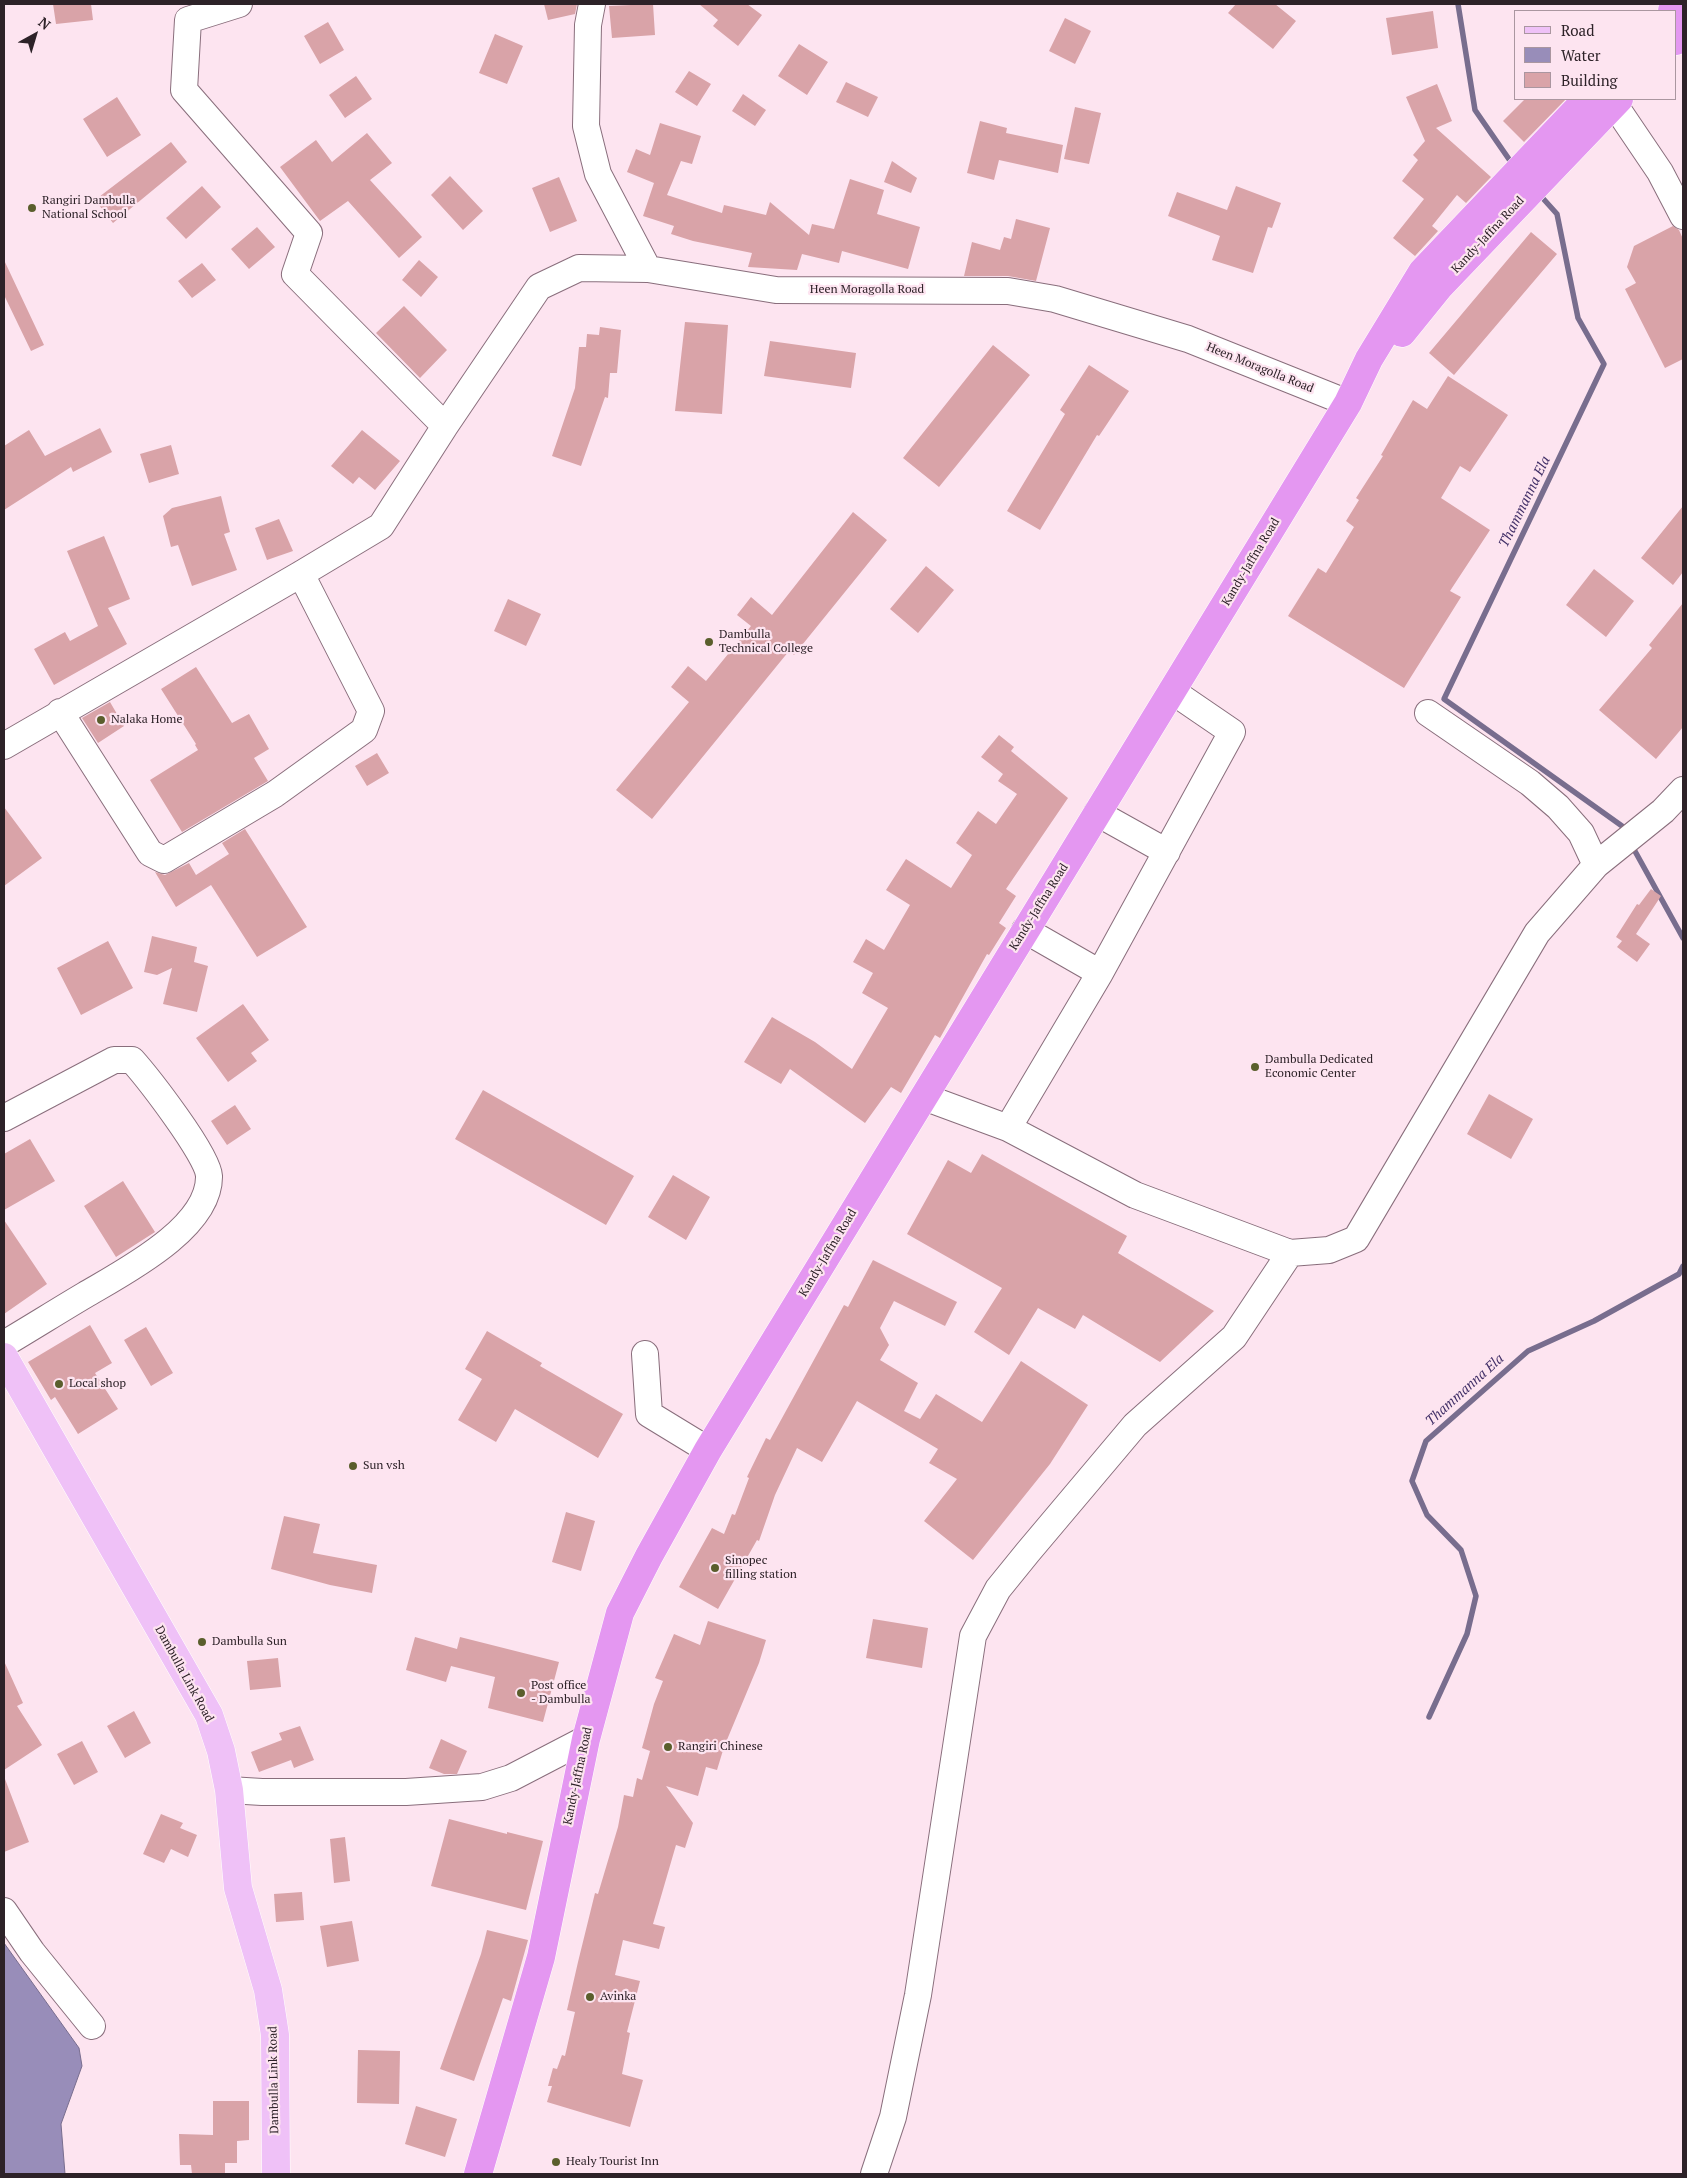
<!DOCTYPE html>
<style>
body{margin:0}
#map{position:relative;width:1687px;height:2178px;overflow:hidden;background:#fde4f0;font-family:"PT Serif",serif}
canvas{display:block}
.frame{position:absolute;inset:0;border:5px solid #2d2228;pointer-events:none}
.legend{position:absolute;left:1514px;top:10px;width:162px;height:90px;box-sizing:border-box;background:#fde4f0;border:1px solid #aa96a0;margin:0;padding:6px 9px;list-style:none;font-size:15px;color:#2d2228}
.legend li{display:flex;align-items:center;gap:10px;height:25px}
.legend b{width:25px;border:1px solid #aa96a0}
.north{position:absolute;left:10px;top:10px;width:50px;height:50px;-webkit-text-stroke:4px #fde4f0;paint-order:stroke;rotate:39deg;font-size:14px;font-weight:700;line-height:20px;text-align:center;color:#2d2228}
.north::after{content:'';display:block;margin:auto;width:18px;height:22px;background:#2d2228;clip-path:polygon(50% 0,100% 100%,50% 72%,0 100%)}
</style>
<div id="map">
<canvas width="1687" height="2178"></canvas>
<div class="frame"></div>
<ul class="legend">
<li><b style="height:6px;background:#efc1f7"></b>Road</li>
<li><b style="height:14px;background:#988db9"></b>Water</li>
<li><b style="height:14px;background:#d9a3a8"></b>Building</li>
</ul>
<div class="north">N</div>
</div>
<script>
const ctx = document.querySelector('canvas').getContext('2d');
ctx.lineJoin = 'round';
function paint(path, color) { ctx.fillStyle = color; ctx.fill(path, 'evenodd'); }
function strokePath(path, color, width, dash) { ctx.strokeStyle = color; ctx.lineWidth = width; ctx.lineCap = dash ? 'butt' : 'round'; ctx.setLineDash(dash || []); ctx.stroke(path); }
function write(font, color, halo, rows, align = 'center') {
  ctx.font = font + ' "PT Serif",serif'; ctx.lineWidth = 4.5; ctx.setLineDash([]); ctx.textBaseline = 'middle'; ctx.strokeStyle = halo; ctx.fillStyle = color; for (const [text, x, y, turn = 0] of rows) {
    ctx.save(); ctx.translate(x, y); ctx.rotate((+turn || 0) * Math.PI / 180); ctx.textAlign = isNaN(turn) ? turn : align; if (halo) ctx.strokeText(text, 0, 0); ctx.fillText(text, 0, 0); ctx.restore();
  }
}
const water = new Path2D(`
 M4,1943L79,2048L82,2066L61,2124L65,2174H4Z`);
paint(water, '#988db9');
strokePath(water, '#786d8e', 1);
strokePath(new Path2D(`
 M1458,4L1475,110L1513,165
 M1539,194L1557,214L1578,318L1604,364L1444,699L1622,826L1626,833
 M1631,844L1683,938
 M1429,1717L1467,1634L1476,1596L1461,1550L1427,1515L1412,1481L1426,1441L1528,1351L1594,1321L1679,1274L1683,1266`), '#786d8e', 5.5);
paint(new Path2D(`
 M53,4H91L93,20L56,24Z
 M544,4H577L575,14L548,20Z
 M653,4L655,35L612,38L609,6Z
 M699,4H747L762,15L738,46L713,26L718,20Z
 M1236,4H1275L1296,21L1273,49L1228,13Z
 M1433,11L1438,48L1392,55L1386,18Z
 M1065,18L1091,31L1075,64L1049,51Z
 M328,22L344,50L320,64L304,36Z
 M495,34L523,46L507,84L479,73Z
 M799,44L828,62L807,95L778,76Z
 M689,71L711,84L697,106L675,92Z
 M356,76L372,99L345,118L329,95Z
 M846,82L878,97L868,117L836,102Z
 M1437,84L1452,121L1436,128L1491,177L1466,203L1457,195L1432,226L1438,231L1415,256L1393,238L1424,199L1402,181L1418,160L1413,155L1425,141L1406,97Z
 M743,94L766,110L755,126L732,111Z
 M117,97L141,135L107,157L83,119Z
 M1525,99H1566L1524,142L1503,121Z
 M1075,107L1101,113L1089,164L1064,159Z
 M980,121L1007,128L1006,133L1063,145L1058,173L999,160L994,180L967,173Z
 M660,123L701,136L692,164L681,161L667,195L722,213L724,205L766,215L770,202L809,235L812,224L834,229L850,179L884,190L877,214L920,227L908,269L842,251L839,263L802,254L797,270L748,267L752,253L693,241L671,234L674,226L643,216L654,183L627,172L636,149L650,155Z
 M367,133L392,163L370,180L422,237L399,258L348,201L320,221L280,167L316,140L332,162Z
 M171,142L187,162L113,223L95,200Z
 M892,161L917,178L911,193L884,182Z
 M450,176L483,211L463,230L431,195Z
 M559,177L577,221L550,232L532,188Z
 M202,186L221,207L186,239L166,218Z
 M1236,186L1281,203L1272,228L1268,227L1253,273L1212,260L1220,236L1168,216L1177,192L1227,210Z
 M1016,219L1050,228L1036,281L1008,276H964L972,242L1000,250L1004,237L1011,239Z
 M1673,226L1679,230L1683,239V359L1665,368L1625,289L1636,283L1627,267L1634,246Z
 M257,227L275,247L249,269L231,249Z
 M1531,232L1557,254L1454,375L1429,353Z
 M4,260L44,345L31,351L4,295Z
 M419,260L438,277L421,297L402,280Z
 M202,263L216,280L192,298L178,281Z
 M404,306L447,350L420,378L376,333Z
 M685,322L728,325L722,414L675,411Z
 M600,327L621,330L617,373H610L608,398L605,397L581,466L552,456L575,388L579,347H586L587,334L599,335Z
 M770,341L856,353L851,388L764,376Z
 M993,345L1030,375L939,487L903,458Z
 M1089,365L1129,391L1099,436L1097,435L1040,530L1007,511L1065,414L1060,410Z
 M1448,376L1508,415L1470,472L1460,466L1441,498L1490,530L1450,591L1461,597L1404,688L1288,616L1318,568L1326,573L1354,527L1346,521L1359,500L1356,498L1383,456L1381,455L1413,400L1427,409Z
 M100,428L112,452L73,472L71,467L4,510V446L29,430L45,456Z
 M362,430L400,461L375,490L359,477L353,484L331,466Z
 M171,445L179,474L149,483L140,454Z
 M221,496L230,532L224,534L237,570L192,586L178,545L171,547L163,516L172,508Z
 M1683,506V572L1673,585L1641,558Z
 M853,512L887,540L794,655L789,651L652,819L616,790L689,702L671,687L688,666L706,681L751,626L737,615L751,597L772,615Z
 M279,519L293,551L267,560L255,528Z
 M104,536L130,599L108,608L127,644L54,685L34,649L65,632L70,641L98,626L67,551Z
 M926,566L954,590L918,633L890,609Z
 M1594,569L1634,601L1606,637L1566,605Z
 M508,599L541,614L526,646L494,631Z
 M1683,603V727L1656,759L1599,710L1652,648L1649,645Z
 M196,667L232,723L249,714L269,749L254,758L268,781L182,832L150,780L198,750L195,745L196,744L161,689Z
 M110,702L124,726L98,743L82,718Z
 M999,735L1014,747L1011,751L1068,798L1006,889L1016,896L999,923L1006,928L989,955L987,954L940,1038L935,1035L901,1093L891,1087L865,1123L790,1069L781,1084L744,1062L772,1017L815,1042L852,1069L888,1008L862,993L873,973L853,962L866,939L884,950L910,905L886,890L906,859L951,888L972,855L956,843L978,811L996,824L1017,794L998,781L1003,774L981,757Z
 M377,753L389,773L367,786L355,766Z
 M4,807L42,858L4,886Z
 M245,829L307,927L257,957L211,885L176,907L155,872L165,875L189,863L196,875L229,854L222,843Z
 M1651,889L1661,896L1636,934L1650,944L1637,962L1617,947L1622,941L1616,937L1637,904L1639,905Z
 M152,936L197,947L194,962L208,966L197,1012L163,1004L172,968L157,975L144,972Z
 M108,941L133,988L81,1015L57,968Z
 M243,1004L269,1040L251,1053L257,1061L228,1082L196,1038Z
 M483,1090L634,1176L606,1225L455,1139Z
 M1489,1094L1533,1119L1511,1159L1467,1134Z
 M235,1105L251,1129L227,1145L211,1121Z
 M30,1139L55,1181L4,1210V1154Z
 M982,1154L1127,1236L1118,1253L1214,1311L1160,1362L1083,1315L1075,1329L1038,1308L1009,1355L974,1332L1002,1288L907,1234L948,1160L971,1173Z
 M673,1175L710,1197L686,1240L648,1217Z
 M123,1181L155,1232L116,1257L84,1206Z
 M4,1220L47,1284L4,1314Z
 M873,1260L957,1302L945,1326L894,1301L880,1328L889,1345L880,1360L918,1383L904,1411L920,1419L936,1394L982,1422L1021,1361L1088,1405L1050,1464L973,1560L924,1521L957,1479L929,1463L938,1449L857,1401L822,1462L797,1448L775,1495L759,1541L757,1540L718,1609L679,1587L712,1528L724,1534L732,1514L735,1515L749,1478L747,1477L766,1438L770,1440L844,1305L848,1307Z
 M90,1325L112,1363L95,1373L118,1409L78,1434L55,1397L51,1400L28,1362Z
 M146,1327L173,1373L151,1386L124,1340Z
 M487,1331L542,1363L540,1366L623,1414L598,1458L515,1409L496,1442L458,1420L482,1379L465,1369Z
 M566,1512L595,1521L581,1571L552,1562Z
 M284,1516L320,1524L313,1553L377,1565L372,1593L330,1585L271,1569Z
 M873,1619L928,1628L922,1668L866,1658Z
 M708,1621L766,1640L759,1663L724,1747L717,1770L706,1767L698,1796L666,1786L693,1823L685,1848L676,1845L653,1924L665,1927L659,1949L623,1940L615,1975L640,1981L627,2032L630,2033L622,2074L643,2080L630,2127L547,2102L552,2086H548L553,2068L557,2069L562,2055L565,2056L575,2012L567,2010L578,1962L595,1893L598,1894L618,1827L624,1795L633,1797L637,1778L642,1780L650,1751L642,1748L654,1704L663,1681L655,1678L674,1634L700,1645Z
 M415,1637L457,1649L460,1637L559,1662L543,1722L488,1708L495,1677L451,1666L446,1682L406,1670Z
 M278,1658L281,1687L250,1690L247,1661Z
 M4,1661L23,1703L17,1706L42,1745L4,1770Z
 M134,1711L151,1743L125,1758L107,1726Z
 M300,1726L314,1760L294,1768L291,1760L259,1772L251,1752L282,1740L279,1733Z
 M441,1739L467,1751L457,1774H444L429,1768Z
 M82,1741L98,1772L74,1785L57,1754Z
 M5,1779L29,1842L4,1852V1780Z
 M161,1814L183,1823L180,1828L197,1835L188,1857L171,1849L164,1863L143,1854Z
 M449,1819L507,1834V1832L543,1841L526,1910L431,1886Z
 M345,1837L350,1881L334,1883L330,1839Z
 M302,1892L304,1920L276,1922L274,1894Z
 M352,1921L359,1961L327,1967L320,1926Z
 M487,1930L528,1940L511,2001L503,1998L474,2081L440,2069L481,1954Z
 M358,2050L400,2051L399,2104L357,2103Z
 M213,2101H249V2140L237,2141V2163H225V2174H192L191,2165H180L179,2134L213,2135Z
 M416,2106L457,2119L445,2157L405,2144Z`), '#d9a3a8');
const minor = new Path2D(`
 M239,4L188,20L184,90L309,233L295,274L445,426
 M592,4L588,25L586,126L598,174L648,269L776,290L1008,291L1055,299L1188,339L1348,403
 M1608,99L1614,104L1660,172L1683,216
 M60,712L150,853L164,860L275,794L364,730L371,711L301,574
 M1428,713L1530,783L1558,807L1581,833L1596,865
 M4,746L301,574L381,526L445,426L539,287L579,268L648,269
 M1097,813L1167,852
 M1025,930L1100,973
 M924,1097L1008,1128L1135,1195L1290,1253
 M4,1118L114,1060H132C148,1078 208,1155 209,1176C210,1228 124,1272 85,1295C58,1311 31,1328 4,1344
 M1008,1128L1100,973L1232,732L1172,691
 M645,1354L649,1414L708,1450
 M229,1790L262,1792H406L482,1787L511,1778L586,1739
 M4,1911L32,1952L92,2026
 M874,2174L893,2117L918,1995L973,1636L998,1589L1028,1552L1135,1425L1234,1337L1290,1253L1329,1250L1356,1239L1537,933L1596,865L1663,811L1683,790`);
const major = new Path2D(`
 M4,1357L209,1715L221,1751L229,1790L238,1888L268,1990L275,2035L276,2174`);
const highway = new Path2D(`
 M1672,11L1679,4
 M1676,41L1683,33
 M1402,333L1440,286L1619,99
 M478,2174L541,1957L586,1739L620,1613L649,1556L708,1450L1348,403L1369,359L1422,272L1587,99`);
strokePath(minor, '#896e7c', 28);
strokePath(major, '#fff', 29);
strokePath(highway, '#fff', 29);
strokePath(minor, '#fff', 26);
strokePath(major, '#efc1f7', 28);
strokePath(highway, '#e497f1', 28);
for (const [x, y, r, color] of [
 [32,208,5,"#5a5e2c"],
 [709,642,5,"#5a5e2c"],
 [101,720,5,"#5a5e2c"],
 [1255,1067,5,"#5a5e2c"],
 [59,1384,5,"#5a5e2c"],
 [353,1466,5,"#5a5e2c"],
 [715,1568,5,"#5a5e2c"],
 [202,1642,5,"#5a5e2c"],
 [521,1693,5,"#5a5e2c"],
 [668,1747,5,"#5a5e2c"],
 [590,1997,5,"#5a5e2c"],
 [556,2162,5,"#5a5e2c"]
]) { const dot = new Path2D(); dot.arc(x, y, r, 0, 2 * Math.PI); ctx.fillStyle = color; ctx.fill(dot); strokePath(dot, '#fde4f0', 2); }
write('12px', '#2d2228', '#fde4f0', [
 ["Rangiri Dambulla",42,201],
 ["National School",42,215],
 ["Dambulla",719,635],
 ["Technical College",719,649],
 ["Nalaka Home",111,720],
 ["Dambulla Dedicated",1265,1060],
 ["Economic Center",1265,1074],
 ["Local shop",69,1384],
 ["Sun vsh",363,1466],
 ["Sinopec",725,1561],
 ["filling station",725,1575],
 ["Dambulla Sun",212,1642],
 ["Post office",531,1686],
 ["- Dambulla",531,1700],
 ["Rangiri Chinese",678,1747],
 ["Avinka",600,1997],
 ["Healy Tourist Inn",566,2162]
], 'left');
write('12px', '#2d2228', '#fde4f0', [
 ["Kandy-Jaffna Road",1488,235,-47],
 ["Heen Moragolla Road",867,290],
 ["Heen Moragolla Road",1260,368,22],
 ["Kandy-Jaffna Road",1251,562,-59],
 ["Kandy-Jaffna Road",1039,907,-58],
 ["Kandy-Jaffna Road",828,1253,-59],
 ["Dambulla Link Road",184,1674,61],
 ["Kandy-Jaffna Road",578,1776,-78],
 ["Dambulla Link Road",274,2080,-91]
]);
write('italic 14px', '#412f67', '#fde4f0', [
 ["Thammanna Ela",1525,502,-64],
 ["Thammanna Ela",1465,1390,-42]
]);
</script>
